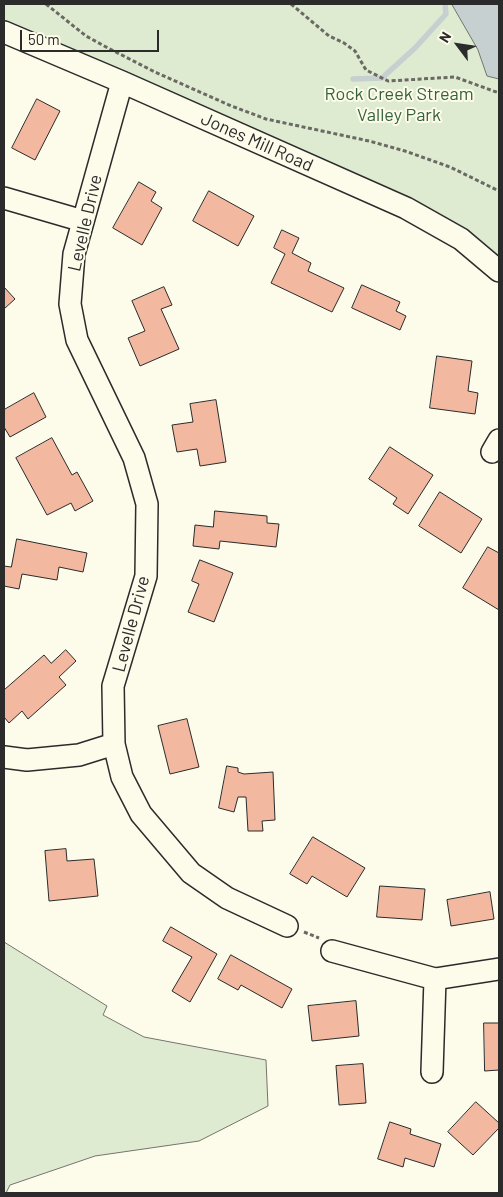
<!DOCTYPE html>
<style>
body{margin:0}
#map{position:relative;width:503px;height:1197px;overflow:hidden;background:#fdfbea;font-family:Barlow,sans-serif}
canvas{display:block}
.frame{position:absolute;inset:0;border:5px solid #2b2b2b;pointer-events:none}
.north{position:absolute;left:433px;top:20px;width:50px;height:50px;-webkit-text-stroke:4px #fdfbea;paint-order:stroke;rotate:301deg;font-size:14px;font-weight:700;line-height:20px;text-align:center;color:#2b2b2b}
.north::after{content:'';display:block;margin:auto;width:18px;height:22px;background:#2b2b2b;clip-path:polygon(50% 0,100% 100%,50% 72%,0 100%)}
.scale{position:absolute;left:20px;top:30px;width:139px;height:22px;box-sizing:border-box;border:2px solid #2b2b2b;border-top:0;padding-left:6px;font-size:15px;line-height:18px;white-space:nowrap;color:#2b2b2b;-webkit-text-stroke:4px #fdfbea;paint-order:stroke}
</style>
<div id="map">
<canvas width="503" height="1197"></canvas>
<div class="frame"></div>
<div class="north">N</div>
<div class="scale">50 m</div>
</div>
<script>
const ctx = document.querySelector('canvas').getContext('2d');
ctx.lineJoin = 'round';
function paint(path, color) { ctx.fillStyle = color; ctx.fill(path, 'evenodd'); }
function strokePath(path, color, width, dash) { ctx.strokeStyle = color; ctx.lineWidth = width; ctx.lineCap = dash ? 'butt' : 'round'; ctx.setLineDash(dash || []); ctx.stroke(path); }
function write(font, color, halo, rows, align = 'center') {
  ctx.font = font + ' Barlow,sans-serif'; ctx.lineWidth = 4; ctx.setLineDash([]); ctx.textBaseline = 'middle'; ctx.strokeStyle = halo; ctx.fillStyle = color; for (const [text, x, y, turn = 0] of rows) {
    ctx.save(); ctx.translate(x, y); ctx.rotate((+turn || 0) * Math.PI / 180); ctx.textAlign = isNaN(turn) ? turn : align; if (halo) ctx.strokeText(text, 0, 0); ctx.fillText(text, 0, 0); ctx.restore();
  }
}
const green = new Path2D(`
 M4,4H499V282L458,241L4,38Z
 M4,942L107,1006L103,1015L144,1037L266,1060L268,1106L199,1141L95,1156L10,1185L6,1193H4Z`);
paint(green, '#deebd1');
strokePath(green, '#74746e', 1);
const water = new Path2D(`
 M452,4H499V79L487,76L478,50Z`);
paint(water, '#c7d0d0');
strokePath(water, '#74746e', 1);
strokePath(new Path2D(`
 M353,79L382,78L415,48L446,14L445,4`), '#c7d0d0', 5.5);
const building = new Path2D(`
 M37,99L60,111L35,160L12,148Z
 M139,182L156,192L151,201L162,208L142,245L113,228Z
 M209,191L254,216L238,246L193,221Z
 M282,230L299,238L292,253L311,263L308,271L344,288L332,312L271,283L285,254L274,248Z
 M362,285L400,302L396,311L406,316L400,330L352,308Z
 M4,287L15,299L4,309Z
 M164,287L172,305L161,309L179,349L140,366L128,338L145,331L132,301Z
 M437,356L472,361L468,391L478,393L475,414L430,408Z
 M34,393L46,417L10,437L4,427V410Z
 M216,400L226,462L200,466L197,449L177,452L172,425L193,422L190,404Z
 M52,438L72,475L77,472L93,501L75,511L71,503L47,515L16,458Z
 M390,447L433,475L408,514L393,504L397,498L369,479Z
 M440,492L482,519L461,553L419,526Z
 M215,511L267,516V523L279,524L276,547L220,541L219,549L193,546L195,525L213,527Z
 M17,539L87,553L83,572L59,567L57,580L22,574L19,589L4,586V566L11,567Z
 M488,547L499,553V610L463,588Z
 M200,560L233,573L214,622L188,612L199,584L192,581Z
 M66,650L76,661L59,677L66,685L28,719L22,711L9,723L4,717V690L44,655L51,663Z
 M187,719L199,767L170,774L158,726Z
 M227,766L238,768V772L244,774L273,772L275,820L262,821L263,831H248L246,797H238L234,812L219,808Z
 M313,837L365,868L347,897L312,876L307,884L290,874Z
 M66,849L67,861L94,859L98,896L49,901L45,851Z
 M380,886L425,889L422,920L377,917Z
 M490,892L494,919L451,926L447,900Z
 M171,927L217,954L190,1002L172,991L192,957L163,941Z
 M231,955L292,989L282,1008L241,985L238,990L218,979Z
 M356,1001L359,1036L312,1041L308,1006Z
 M484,1023H499V1070L485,1071Z
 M363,1064L366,1103L339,1105L336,1066Z
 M476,1102L499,1123V1128L473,1155L448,1132Z
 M390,1122L411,1129L410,1134L441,1144L434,1167L405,1158L403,1167L378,1159Z`);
paint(building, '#f2b8a0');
strokePath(building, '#2b2b2b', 1);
const minor = new Path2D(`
 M4,32L122,82L406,208L461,239L499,271
 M122,82L74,254L70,304L77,340L134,458L147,504L146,576L113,686L114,744L122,777L141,814L191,873L227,898L287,926
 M4,198L83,221
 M492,452L499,440
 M4,757L27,760L79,755L114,744
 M332,951L435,979L499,969
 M432,1072L435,979`);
strokePath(minor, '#2b2b2b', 24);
strokePath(new Path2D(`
 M46,4L86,36L108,48L155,72L229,105L266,119L369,141L405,151L450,167L499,191
 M291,4L329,36L344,43L355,51L366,70L388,81L455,77L499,93
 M304,932L319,938`), '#6a6964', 3, [4, 2.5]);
strokePath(minor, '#fdfbea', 21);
write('18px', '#34623c', '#fdfbea', [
 ["Rock Creek Stream",399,94],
 ["Valley Park",399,115]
]);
write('18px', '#2b2b2b', '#fdfbea', [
 ["Jones Mill Road",257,142,24],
 ["Levelle Drive",85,223,-77],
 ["Levelle Drive",131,624,-75]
]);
</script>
